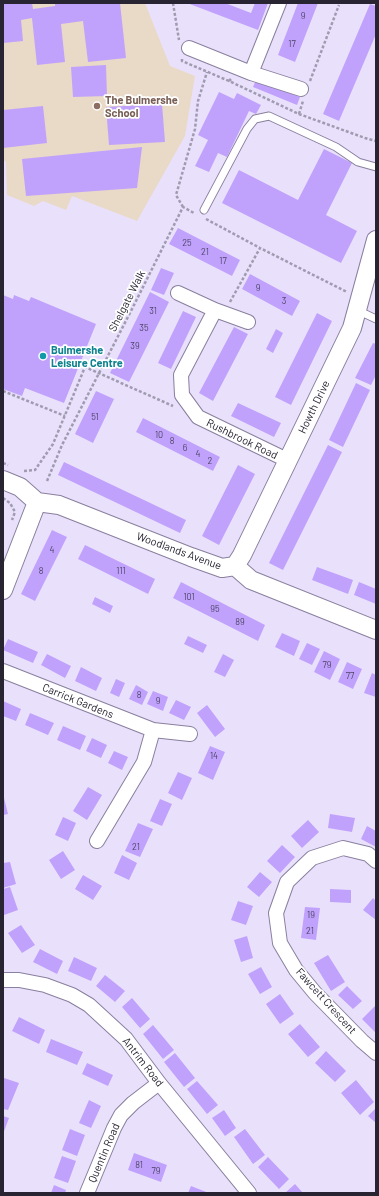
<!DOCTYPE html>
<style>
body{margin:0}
#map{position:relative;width:379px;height:1196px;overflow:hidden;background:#e9e1fc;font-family:Barlow,sans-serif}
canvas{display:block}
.frame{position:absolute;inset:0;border:4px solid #282431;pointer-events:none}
</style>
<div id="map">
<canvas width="379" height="1196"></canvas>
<div class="frame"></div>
</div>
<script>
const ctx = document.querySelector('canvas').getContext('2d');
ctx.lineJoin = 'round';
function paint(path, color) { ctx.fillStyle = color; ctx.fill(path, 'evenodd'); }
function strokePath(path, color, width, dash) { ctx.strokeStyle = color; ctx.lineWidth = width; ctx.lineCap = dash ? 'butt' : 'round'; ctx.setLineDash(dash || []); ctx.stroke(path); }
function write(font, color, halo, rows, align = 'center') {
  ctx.font = font + ' Barlow,sans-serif'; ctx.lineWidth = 3.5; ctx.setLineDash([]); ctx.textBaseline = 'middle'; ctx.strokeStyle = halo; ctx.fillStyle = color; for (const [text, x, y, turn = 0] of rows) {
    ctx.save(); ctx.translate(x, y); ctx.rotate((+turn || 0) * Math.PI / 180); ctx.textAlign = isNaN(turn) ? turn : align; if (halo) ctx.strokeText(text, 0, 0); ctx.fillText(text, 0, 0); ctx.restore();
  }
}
paint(new Path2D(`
 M3,3H145L170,66L195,76L185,136L137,221L72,196L66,210L43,201L34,206L7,195L6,162L3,160Z`), '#e9d9c7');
paint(new Path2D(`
 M3,3H32L33,9L55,6V3H120L126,58L88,62L83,21L61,24L65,62L37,65L32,18L21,20L23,41L3,43Z
 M187,3H225L251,13L255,3H268L258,30Z
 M298,3H318L295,62L278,55Z
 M370,4L376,6V34L339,121L323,114Z
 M106,65L107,96L73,97L71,67Z
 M256,80L300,97L297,105L253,87Z
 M219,92L234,99L237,93L261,105L256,114L249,111L227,157L218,153L209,172L195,166L208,140L198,135Z
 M162,104L165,142L109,145L106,107Z
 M43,106L47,143L3,148V110Z
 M142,147L137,188L26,196L22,159Z
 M324,149L352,163L326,215L357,231L341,263L222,203L239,170L298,200Z
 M178,228L240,260L232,276L169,244Z
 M161,268L174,273L164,295L151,290Z
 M250,274L300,301L292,316L242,289Z
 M150,292L169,302L129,382L110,373Z
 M3,295L13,299L14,295L29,301L31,297L96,324L64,403L25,388L22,396L3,389Z
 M183,311L196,317L171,369L158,363Z
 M317,313L332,321L291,405L275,397Z
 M234,327L248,334L213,401L199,393Z
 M276,329L283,333L273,353L266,349Z
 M373,343L376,344V375L371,385L355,378Z
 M356,383L370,390L343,447L329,440Z
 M96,391L114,399L93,443L75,434Z
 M238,403L281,423L274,437L231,416Z
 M143,418L220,457L213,471L136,432Z
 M328,445L342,452L283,570L269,563Z
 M64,462L186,520L180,533L58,475Z
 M238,465L255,474L219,545L202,536Z
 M52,530L67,537L35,601L21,594Z
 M85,545L155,579L148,594L78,559Z
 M317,567L353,580L348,594L312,580Z
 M181,582L265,625L258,641L173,598Z
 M359,582L376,589V604L354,595Z
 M95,597L113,606L110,613L92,604Z
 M282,633L300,641L294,656L275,647Z
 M188,636L207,645L203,653L184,644Z
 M8,639L38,652L33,663L3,650Z
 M307,643L320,649L312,665L299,659Z
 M324,651L340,659L330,680L314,672Z
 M47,654L71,666L65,678L41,665Z
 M223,654L234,660L225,677L214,672Z
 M347,662L362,669L353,689L338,682Z
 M81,667L102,678L96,691L75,681Z
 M372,673L376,675V697L364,693Z
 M116,679L125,683L119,697L110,693Z
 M136,685L148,692L142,705L129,699Z
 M153,691L168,697L163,711L147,704Z
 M176,700L191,707L184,720L169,713Z
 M3,701L21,709L16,721L3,716Z
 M207,705L225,729L215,737L197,713Z
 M30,713L54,723L48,735L25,725Z
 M63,726L86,736L80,750L57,740Z
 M92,738L107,745L101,758L86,751Z
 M210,746L225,752L213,780L198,773Z
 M114,751L128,757L122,770L108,763Z
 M178,772L192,778L182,800L168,793Z
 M88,787L102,795L87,820L73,811Z
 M3,794L8,814L3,815Z
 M160,799L172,804L162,826L150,821Z
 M330,814L355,818L352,832L328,828Z
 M63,817L76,823L68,841L55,835Z
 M308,820L319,832L302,848L291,836Z
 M138,823L153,829L140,857L125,851Z
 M367,826L376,831V847L361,839Z
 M282,845L295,857L280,873L267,861Z
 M63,851L75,870L61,879L49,860Z
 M122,855L137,863L129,880L114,873Z
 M10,862L16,884L3,888V863Z
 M260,872L272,882L259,897L247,887Z
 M83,875L102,886L93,900L75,889Z
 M10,887L18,910L4,915L3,889Z
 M330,889L351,890V903L330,902Z
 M373,898L376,901V920L363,910Z
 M238,901L253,906L246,925L231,920Z
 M305,907L320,908L316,940L301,938Z
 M21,925L35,945L22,953L8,933Z
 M247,936L253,958L241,962L234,940Z
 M40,949L63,961L57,974L33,962Z
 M328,955L345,982L331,991L314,963Z
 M74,957L97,968L91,981L68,971Z
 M261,967L272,987L260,994L248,974Z
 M105,975L125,991L115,1002L96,986Z
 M347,986L362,1001L353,1009L338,995Z
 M280,994L294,1014L280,1024L266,1004Z
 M132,998L150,1019L140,1028L122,1007Z
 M375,1006L376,1007V1033L362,1019Z
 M19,1017L45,1030L39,1044L12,1031Z
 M300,1024L320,1047L308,1057L288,1034Z
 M153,1025L174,1050L163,1059L143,1034Z
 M51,1039L83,1052L77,1065L46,1052Z
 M326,1051L346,1071L335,1082L315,1063Z
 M175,1053L195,1078L184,1087L164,1062Z
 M87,1063L113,1075L108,1086L82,1074Z
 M4,1078L19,1083L8,1110L3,1109Z
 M356,1080L374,1102L360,1115L341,1093Z
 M197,1081L218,1105L207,1114L187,1089Z
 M89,1100L101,1106L91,1128L79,1123Z
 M376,1108V1123L368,1116Z
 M224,1110L236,1128L225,1136L212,1118Z
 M3,1116L9,1118L3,1134Z
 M70,1129L85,1135L77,1156L62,1150Z
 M245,1129L265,1155L253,1164L234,1137Z
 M134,1153L167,1165L161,1182L128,1170Z
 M62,1156L76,1161L68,1183L54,1178Z
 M268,1157L289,1179L279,1189L258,1167Z
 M295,1184L303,1193H285Z
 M54,1185L66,1190L65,1193H51Z
 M191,1186L209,1193H188Z`), '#c0a2fc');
const service = new Path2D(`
 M204,210L247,129L255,119L269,116L336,147L358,162L376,167
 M357,310L376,319`);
const minor = new Path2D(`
 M189,48L251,73L301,89
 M251,73L279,3
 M178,293L215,310
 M248,322L215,310L181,375L182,395L198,417L287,460
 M3,671L153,730L190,734
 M97,841L144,762L153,730
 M376,861L368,854L343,848L312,858L287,882L276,913L280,943L296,970L315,993L362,1041L376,1053
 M3,980H19L45,985L72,995L89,1005L126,1039L159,1083L249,1193
 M87,1193L114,1128L121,1115L133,1103L159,1083`);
const tertiary = new Path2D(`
 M3,480L20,487L37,502L59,505L191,557L222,568L235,566
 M235,566L242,555L352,328L376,240
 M235,566L251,580L376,630
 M3,590L37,502`);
strokePath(service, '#897f9e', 9);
strokePath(minor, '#897f9e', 16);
strokePath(tertiary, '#897f9e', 20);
strokePath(new Path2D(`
 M173,3L179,40
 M182,59V61L229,81
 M231,79L229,81L299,114L365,138L376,141
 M310,81L339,5
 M299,114L303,101
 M183,207L176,195L195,129L198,101L207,72
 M206,219L260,248
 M230,302L260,248L347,292
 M3,391L65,416
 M3,463L8,465
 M24,471L35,470L53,444L85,367L173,406
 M47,481L62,445L131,311L183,207L194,213
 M3,498L10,503L15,512L12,520`), '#a19bb1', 2.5, [3, 2]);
strokePath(service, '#fff', 7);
strokePath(minor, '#fff', 14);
strokePath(tertiary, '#fff', 18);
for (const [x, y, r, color] of [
 [97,106,4,"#8d6e63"],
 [43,356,4,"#0f9aa8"]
]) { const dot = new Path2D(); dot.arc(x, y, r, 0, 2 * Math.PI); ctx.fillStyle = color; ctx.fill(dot); strokePath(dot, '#fff', 1.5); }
write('9px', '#4e4464', null, [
 ["9",303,16],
 ["17",292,44],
 ["25",187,243],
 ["21",205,252],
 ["17",223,261],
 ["9",258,288],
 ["3",284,301],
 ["31",153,311],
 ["35",144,328],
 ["39",135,346],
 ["51",95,417],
 ["10",159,435],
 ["8",172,441],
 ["6",185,448],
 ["4",198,454],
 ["2",210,461],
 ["4",52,550],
 ["8",41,571],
 ["111",121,571],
 ["101",189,597],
 ["95",215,609],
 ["89",240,622],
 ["79",327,665],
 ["77",350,676],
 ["8",139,695],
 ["9",158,701],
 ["14",214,756],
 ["21",136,847],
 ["19",311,915],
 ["21",310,931],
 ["81",139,1165],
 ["79",156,1171]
]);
write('bold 11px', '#785e54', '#fff', [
 ["The Bulmershe",105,100],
 ["School",105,113]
], 'left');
write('11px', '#282431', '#fff', [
 ["Shelgate Walk",127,301,-63],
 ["Howth Drive",314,407,-64],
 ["Rushbrook Road",242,439,26],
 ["Woodlands Avenue",179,551,20],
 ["Carrick Gardens",78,701,22],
 ["Fawcett Crescent",326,1001,48],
 ["Antrim Road",143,1062,52],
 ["Quentin Road",104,1153,-67]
]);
write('bold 11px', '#0d838f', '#fff', [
 ["Bulmershe",51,350],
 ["Leisure Centre",51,363]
], 'left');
</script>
